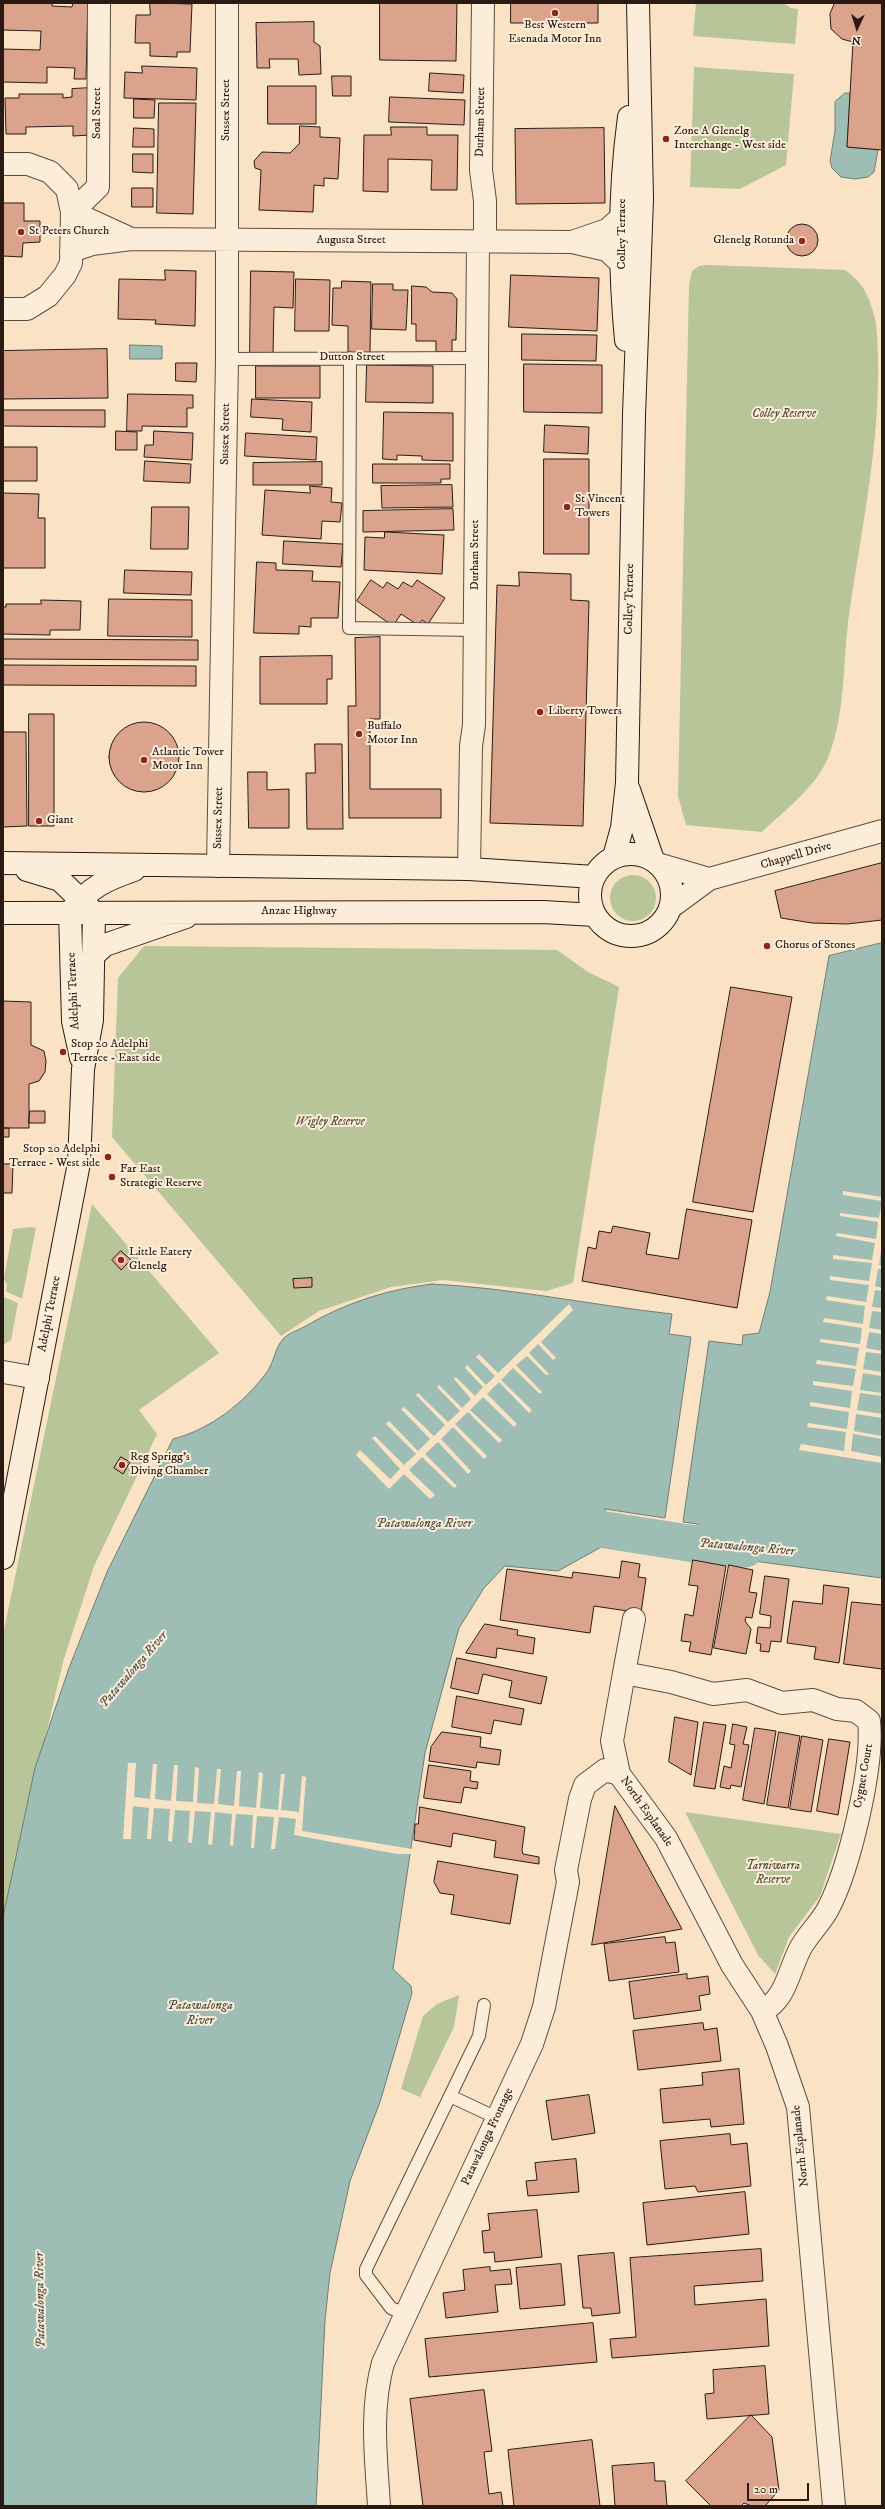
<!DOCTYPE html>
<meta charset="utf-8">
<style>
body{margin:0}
#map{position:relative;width:885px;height:2509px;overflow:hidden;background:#fae3c4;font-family:"IM FELL DW Pica",serif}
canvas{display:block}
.frame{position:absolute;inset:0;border:4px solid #291b14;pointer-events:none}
.north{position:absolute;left:837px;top:8px;width:40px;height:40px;-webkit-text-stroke:3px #fcedd9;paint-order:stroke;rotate:184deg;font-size:11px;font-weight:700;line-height:16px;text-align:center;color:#291b14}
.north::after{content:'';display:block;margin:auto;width:14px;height:18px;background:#291b14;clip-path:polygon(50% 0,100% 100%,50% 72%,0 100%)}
.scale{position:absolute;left:747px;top:2483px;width:62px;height:18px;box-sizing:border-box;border:2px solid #291b14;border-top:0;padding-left:5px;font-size:12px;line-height:14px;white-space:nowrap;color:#291b14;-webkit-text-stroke:3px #fcedd9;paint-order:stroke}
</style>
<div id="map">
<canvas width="885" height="2509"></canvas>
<div class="frame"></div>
<div class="north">N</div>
<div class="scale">20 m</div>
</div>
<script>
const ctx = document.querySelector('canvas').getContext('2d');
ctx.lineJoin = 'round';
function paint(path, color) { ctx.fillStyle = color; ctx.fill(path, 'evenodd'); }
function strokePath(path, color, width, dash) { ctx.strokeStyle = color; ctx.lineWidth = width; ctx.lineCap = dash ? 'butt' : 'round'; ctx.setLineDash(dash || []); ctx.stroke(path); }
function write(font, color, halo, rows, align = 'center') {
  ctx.font = font + ' "IM FELL DW Pica",serif'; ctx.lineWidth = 4; ctx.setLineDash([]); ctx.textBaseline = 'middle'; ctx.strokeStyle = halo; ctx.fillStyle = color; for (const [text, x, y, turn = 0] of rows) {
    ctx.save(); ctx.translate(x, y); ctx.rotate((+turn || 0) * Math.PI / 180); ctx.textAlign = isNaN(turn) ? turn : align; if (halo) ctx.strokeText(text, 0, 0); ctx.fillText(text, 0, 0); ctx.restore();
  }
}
paint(new Path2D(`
 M696,3H783L791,8L798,9L795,44L693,36Z
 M694,67L794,74L786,165L740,189L690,187Z
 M708,265L845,270C866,285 870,299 876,323C885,419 864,514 850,608C842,658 847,710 828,758C815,788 785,810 762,832L686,825L678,796L689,285L692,271L699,266Z
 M610 898a23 23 0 1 1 46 0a23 23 0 1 1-46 0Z
 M144,946L557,950L588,972L619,987L573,1283L546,1291L443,1280L391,1287L319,1311L281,1336L112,1137L118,978Z
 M92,1204L219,1353L139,1410L157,1434L94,1566L63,1662L3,1919V1635Z
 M31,1227L36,1228L22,1299L6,1291L7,1285L4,1278L13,1229Z
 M3,1297L18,1303L11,1340L3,1345Z
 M685,1812L841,1834L820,1896L789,1937L775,1974L758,1955Z
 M459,1995L454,2027L420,2097L401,2089L423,2016L437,2004Z`), '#b7c599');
const water = new Path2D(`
 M845,93H850L847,147L878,150L874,172L868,177L855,179L841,177L832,168L830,161L835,131V102Z
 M130,345L162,346V359H130Z
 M882,943V1578L693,1553L698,1524L683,1522L709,1341L742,1345L743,1335L759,1333L770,1292L829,956Z
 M432,1284C512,1288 591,1305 672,1314L669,1334L691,1337L665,1518L605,1509L603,1522L609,1523L605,1545L558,1571L505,1566L484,1588L459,1628L425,1753L393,1969L411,1986L412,1993L380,2102L350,2181L330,2273L325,2320L316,2506H3V1917L35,1768L69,1668L107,1572L173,1439C211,1429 244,1403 267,1372C274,1362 275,1348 283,1339C287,1334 298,1330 304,1327C345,1303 385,1290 432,1284Z
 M614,1523L690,1534L687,1551L612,1540Z`);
paint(water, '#9ebeb5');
strokePath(water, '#6f7d75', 1);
paint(new Path2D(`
 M843,1191L882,1197V1244L879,1265L882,1266V1269H878L875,1286L882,1288V1291L875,1290L872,1307L882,1308V1312L872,1311L869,1328L882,1330V1334L869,1332L866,1348L882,1351V1354L866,1352L863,1369L882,1372V1376L863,1373L860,1390L882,1393V1396L860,1393L857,1410L882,1414V1418L856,1414L854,1431L882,1436V1439L853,1434L851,1451L882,1457V1463L799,1450L801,1444L844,1451L846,1432L807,1427L808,1423L847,1429L849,1412L810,1406V1402L850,1408L852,1391L813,1385V1381L853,1386L856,1369L816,1364L817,1360L856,1366L859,1348L820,1342V1339L860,1344L862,1328L823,1322L824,1318L863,1324L865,1306L826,1300L827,1296L866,1302L869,1285L830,1280V1276L869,1281L872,1263L833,1259V1255L872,1260L875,1243L836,1236L837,1233L876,1239L878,1222L840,1216V1213L879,1218L882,1201L843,1195Z
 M569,1304L573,1310L541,1342L556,1358L553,1360L538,1344L529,1353L549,1374L546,1375L527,1356L516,1365L542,1392L540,1394L513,1368L501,1380L532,1410L529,1413L499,1382L487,1394L517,1424L514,1427L483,1397L470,1410L502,1440L499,1443L468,1412L455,1424L487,1456L484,1459L453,1427L441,1439L471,1471L468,1474L438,1442L425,1454L457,1486L454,1488L422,1457L409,1470L435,1495L430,1499L404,1474L389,1489L356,1455L360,1450L390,1479L400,1469L372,1438L375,1436L404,1465L416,1454L386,1424L389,1421L418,1451L430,1439L401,1409L404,1407L434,1436L445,1425L416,1395L418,1393L448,1422L460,1411L437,1387L439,1385L462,1408L471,1399L454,1379L456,1377L475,1396L483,1387L465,1368L467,1365L486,1385L495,1376L476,1357L479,1354L498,1373Z
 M128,1763H136L134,1797L150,1799L153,1764H157L155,1799L171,1801L174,1765H178L176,1801L193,1802L195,1767L199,1768L197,1803L214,1804L217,1769H221L218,1804L234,1806L237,1771H241L239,1806L256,1808L259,1772L263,1773L260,1808L278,1810L281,1774H285L281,1810L299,1812L302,1776L306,1777L302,1831L412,1849L411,1854H397L294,1835L296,1819L279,1817L275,1849H271L274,1817L257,1816L254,1848H251L253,1815L236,1814L233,1846L230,1845L232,1814L215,1812L212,1845L208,1844L211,1812L195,1811L192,1843L188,1842L190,1811L175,1810L172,1842L168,1841L170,1809L154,1808L151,1839H147L149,1808L133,1806L131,1839H123Z`), '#fae3c4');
strokePath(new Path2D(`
 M557,1525H574L688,1543L745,1549`), '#9ebeb5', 37);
const building = new Path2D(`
 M3,3H52V6L72,7L73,3H88L86,79H74L75,68L47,67V83L3,82V49L40,50L41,31L3,30Z
 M150,3L192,4L190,52H177V57L150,56V43H135L136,15H150Z
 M380,3H457L456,61L380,60Z
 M511,3H598V23H511Z
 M835,3H882V150L847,147L853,42L842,39L831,29L830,14Z
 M314,22V42L320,46L321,74L299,75L298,59H269L270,68H257L256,23Z
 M142,66L197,68L196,100L124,98L125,72L142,73Z
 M430,73L464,75L463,93L429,91Z
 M332,76H351V96H333Z
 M268,86H316V124H268Z
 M91,88V135L73,136V126L26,127V134H6L5,98H19V94H63V98L72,97V89Z
 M390,97L465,100L464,125L389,122Z
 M134,99L155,100L154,118H134Z
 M159,103H196L193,214L157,213Z
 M300,126L320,127V137L340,138L338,179L324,178V186L314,185L313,212L259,210L261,170L255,168L254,161L262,152L290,153L299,144Z
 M391,127H427V135H458L457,190H431L432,160L388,159V192L363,191L364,135H391Z
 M134,128L154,129V147H133Z
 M604,128L605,203L516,204L515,129Z
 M133,154H153V173L133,172Z
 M132,188H153V207H132Z
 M3,203H24V221H40V242L23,243L22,257L3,256Z
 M786 240a16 16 0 1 1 32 0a16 16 0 1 1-32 0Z
 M165,270L196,271L195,326L155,324L156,320L118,319L119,279L165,280Z
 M251,271L294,272L293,308L274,307L273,354H250Z
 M511,275L599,278L597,331L509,327Z
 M296,279L330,280L329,331H295Z
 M342,281L371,282L370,353H348V326L332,325L333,288H341Z
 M373,284H393V290H408L406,330L372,329Z
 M412,286L426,287L432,292L452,293L457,299L456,340H452V352H436V341H416V324H412Z
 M522,334L597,335L596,361L522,360Z
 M107,349L108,398L3,399V351Z
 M176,363H197L196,382L176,381Z
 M524,364L602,365V413L524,412Z
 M367,365L433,366V403L366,402Z
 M256,366H320V398H256Z
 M128,394L193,395V408H187V427L142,426V431H127Z
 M252,399L312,402L311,432L282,430L283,419L251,417Z
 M3,410H105V427L3,426Z
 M384,412L453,413V461L422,460V456L397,455V460L383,459Z
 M545,425L589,427L588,454L544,452Z
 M116,431L137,432V450H116Z
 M154,431L193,433L192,460L144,457L145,445H153Z
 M246,433L317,437L316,460L245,456Z
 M3,447H37V481H3Z
 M544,459H589V554H544Z
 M145,461L191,464L190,483L144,481Z
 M322,462V485H253V463Z
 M373,464H450V479H441V483H373Z
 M452,485L453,507L382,508L381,486Z
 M310,486L332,488L331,502L342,503L340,522L322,521L321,539L262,535L265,490L310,493Z
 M3,493L39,494L38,518H45V568H3Z
 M152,507H189L188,549H151Z
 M453,509L454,530L363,532V511Z
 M385,532L444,535L442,574L364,570L365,537L384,538Z
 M284,541L343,544L341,567L283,564Z
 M257,562L276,563V570L313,571L312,581L340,582L338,618H311V627L299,626V634L254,633Z
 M125,570L192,572L191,595L124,593Z
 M519,572L571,574V600L589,601L583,826L490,823L497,585L519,586Z
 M371,580L383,588L387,582L398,589L403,582L412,587L417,580L445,598L428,624L422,620L418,625L401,614L393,626L357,601Z
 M109,599L192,600V637L108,636Z
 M41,600L81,601L80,630H50V635L3,634V607H6V604H41Z
 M380,637V719H370V789H441V818H349L348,706H356L355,638Z
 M3,639L198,640V660L3,659Z
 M332,656V679H327V704H260V657Z
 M3,665L196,666V686L3,685Z
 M29,714H54V826H29Z
 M109 757a35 35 0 1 1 70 0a35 35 0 1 1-70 0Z
 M3,732H26L27,826L3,827Z
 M315,744H342L343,829H307L306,773H315Z
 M248,772H267V790L289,789V828H249Z
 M882,863V920L847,924L812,923L781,918L775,891Z
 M731,987L792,997L753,1212L693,1202Z
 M3,1001L31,1002V1045L44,1051L46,1061L45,1072L39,1081L29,1084V1128H3Z
 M30,1111H45V1123H29Z
 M3,1128H9V1137H3Z
 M3,1164H13L12,1193H3Z
 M687,1209L752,1220L737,1308L582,1281L588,1247L596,1249L599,1231L611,1233L613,1226L650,1233L646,1254L678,1259Z
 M121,1251L131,1260L121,1270L112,1260Z
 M312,1278V1287L294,1288L293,1279Z
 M121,1457L130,1462L123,1474L114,1468Z
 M693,1560L726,1566L711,1655L689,1651L691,1642L681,1641L685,1614L693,1616L698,1586L689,1585Z
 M622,1561L640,1564L638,1577L646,1578L641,1613L594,1606L590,1633L500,1620L507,1569L572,1578L573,1572L619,1578Z
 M729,1565L753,1570L749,1592L757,1593L752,1618L746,1617L745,1621L751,1629L746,1654L714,1648Z
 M765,1576L789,1579L781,1642L771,1641L769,1652L760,1651L761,1644L756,1643L758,1627L770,1628L771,1616L760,1614Z
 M824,1585L849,1588L839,1663L814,1659L816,1647L787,1643L793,1601L822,1604Z
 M852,1602L882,1605V1669L844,1664Z
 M485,1624L518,1630L517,1635L535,1638L533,1654L497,1648L496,1658L466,1653Z
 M457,1658L547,1677L541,1704L509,1697L512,1681L483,1674L478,1694L451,1688Z
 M457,1696L524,1709L521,1725L494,1720L491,1734L452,1727Z
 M675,1717L698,1722L691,1775L669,1762Z
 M704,1722L726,1725L715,1789L694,1786Z
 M733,1724L747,1727L743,1744L749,1745L741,1787L731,1785L730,1789L720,1787L724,1766L731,1768L735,1745L730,1744Z
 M755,1728L776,1731L764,1804L743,1800Z
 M442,1732L481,1737L480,1747L501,1750L499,1765L477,1762L476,1768L429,1761L431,1747Z
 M779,1732L800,1736L788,1808L767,1805Z
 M802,1736L823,1740L811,1812L790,1809Z
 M829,1739L850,1742L838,1815L817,1811Z
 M429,1765L471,1771L470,1781L478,1782L477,1789L464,1787L461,1803L424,1798Z
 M615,1806L682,1929L592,1945Z
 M420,1807L525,1827L522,1850L523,1854L539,1857V1864L494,1857L496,1841L453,1833L451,1847L414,1840L415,1824H418Z
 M438,1861L518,1875L510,1924L451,1914L454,1895L440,1893L434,1882Z
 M665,1937L666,1943L675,1942L679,1972L609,1981L604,1944Z
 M687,1974V1979L708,1976L710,1994L699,1996L701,2010L634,2019L629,1982Z
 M703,2023L704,2030L717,2028L721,2061L638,2070L633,2031Z
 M739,2069L744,2124L711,2127L710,2119L663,2123L660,2089L703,2085L702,2073Z
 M589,2095L595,2133L552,2140L546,2101Z
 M730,2134L731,2145L747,2143L751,2186L698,2192L695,2186L665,2189L660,2141Z
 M576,2159L579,2192L528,2196L526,2181L537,2180L535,2163Z
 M745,2192L749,2234L647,2245L643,2203Z
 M537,2210L542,2257L495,2262L494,2252L484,2253L482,2231L490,2230L488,2214Z
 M761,2249L763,2281L694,2286L695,2305L766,2299L769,2346L612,2358L610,2339L636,2337L630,2258Z
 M614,2253L620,2313L592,2316L591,2308H583L578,2256Z
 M561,2264L565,2305L520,2309L516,2268Z
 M490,2267V2271L510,2269L512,2284L495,2285L498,2312L446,2318L443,2293L465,2290L463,2270Z
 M593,2323L597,2362L429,2377L425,2339Z
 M765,2366L769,2414L707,2419L705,2394L714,2393L713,2370Z
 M484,2390L492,2451L484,2452L489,2494L501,2492L503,2506H423L410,2399Z
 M751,2415L772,2437L779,2490L765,2506H752L744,2503L741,2506H711L686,2481Z
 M592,2440L600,2506H514L508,2450Z
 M654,2463L655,2481H665L667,2506H615L612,2466Z`);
paint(building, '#dca38c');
strokePath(building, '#291b14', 1);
const lane = new Path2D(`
 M350,358L349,628L475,630
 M227,359L476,358
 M484,2005L479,2036L450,2096L497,2118
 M405,2314L391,2308L366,2275V2269L450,2096`);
const street = new Path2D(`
 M99,3L98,187L72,212L131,239
 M483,3L481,170L485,201V241
 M3,164H28L50,172L67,189L72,212L71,263L65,275L48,296L27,309H3
 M572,242L607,230L623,216
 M71,251L92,244L131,239L572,242L607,250L623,265
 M661,865L709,879
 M218,866L227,359V3
 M469,869L471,746L474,725L478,241
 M671,907L709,879L882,831
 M3,1372L38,1378
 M624,1673L634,1619
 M619,1774L612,1741L624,1673L671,1682L713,1694L747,1690L782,1703L813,1700L837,1709L856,1711L869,1721C874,1766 849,1869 828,1909C820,1924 806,1936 799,1951C788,1974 785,2000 762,2011
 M379,2506C376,2457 370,2410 383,2363L532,2044L544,2007L568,1882L566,1870L580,1799L585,1785L605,1770L619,1774L666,1838L732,1965L762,2011L777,2046L798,2107L834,2506`);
const secondary = new Path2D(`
 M626,340C619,266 619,190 629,117
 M629,790L653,860
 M590 895a41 41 0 1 1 82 0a41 41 0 1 1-82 0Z
 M614,857L622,828L627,783L634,415L642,199L638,3
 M3,863L469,869L594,877
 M27,870L60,880L90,909
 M70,912L73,1021L81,1058
 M70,912C90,887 105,880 134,870
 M3,913L543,912L595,915
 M93,956L105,945L186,917
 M3,1558L79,1163L83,1069L92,1020L94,912`);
strokePath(lane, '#5d4d40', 14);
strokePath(street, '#5d4d40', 24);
strokePath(secondary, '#291b14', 24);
strokePath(lane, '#fcedd9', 12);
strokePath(street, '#fcedd9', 22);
strokePath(secondary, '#fcedd9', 22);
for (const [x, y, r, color] of [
 [555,13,4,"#8f2418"],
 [666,139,4,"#8f2418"],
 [21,232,4,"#8f2418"],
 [802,241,4,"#8f2418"],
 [567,507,4,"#8f2418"],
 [540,712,4,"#8f2418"],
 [359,734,4,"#8f2418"],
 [144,760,4,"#8f2418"],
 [39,821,4,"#8f2418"],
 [767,946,4,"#8f2418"],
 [63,1052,4,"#8f2418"],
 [108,1157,4,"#8f2418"],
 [112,1177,4,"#8f2418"],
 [121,1260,4,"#8f2418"],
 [122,1465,4,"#8f2418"]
]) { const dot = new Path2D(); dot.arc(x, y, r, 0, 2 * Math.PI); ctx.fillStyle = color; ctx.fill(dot); strokePath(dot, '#fcedd9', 1.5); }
write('12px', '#291b14', '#fcedd9', [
 ["Best Western",555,26,"center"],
 ["Esenada Motor Inn",555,40,"center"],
 ["Zone A Glenelg",674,132],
 ["Interchange - West side",674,146],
 ["St Peters Church",29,232],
 ["Glenelg Rotunda",794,241,"right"],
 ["St Vincent",575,500],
 ["Towers",575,514],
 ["Liberty Towers",548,712],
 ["Buffalo",367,727],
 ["Motor Inn",367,741],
 ["Atlantic Tower",152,753],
 ["Motor Inn",152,767],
 ["Giant",47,821],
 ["Chorus of Stones",775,946],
 ["Stop 20 Adelphi",71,1045],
 ["Terrace - East side",71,1059],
 ["Stop 20 Adelphi",100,1150,"right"],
 ["Terrace - West side",100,1164,"right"],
 ["Far East",120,1170],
 ["Strategic Reserve",120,1184],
 ["Little Eatery",129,1253],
 ["Glenelg",129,1267],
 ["Reg Sprigg’s",130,1458],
 ["Diving Chamber",130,1472]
], 'left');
write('12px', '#291b14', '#fcedd9', [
 ["Sussex Street",227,110,-90],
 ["Soal Street",98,113,-90],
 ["Durham Street",481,122,-89],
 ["Colley Terrace",623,234,-90],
 ["Augusta Street",351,241],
 ["Dutton Street",352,358],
 ["Sussex Street",226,434,-89],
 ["Durham Street",476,555,-90],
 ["Colley Terrace",630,599,-89],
 ["Sussex Street",219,818,-89],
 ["Chappell Drive",796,856,-16],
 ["Anzac Highway",299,912],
 ["Adelphi Terrace",74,991,-93],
 ["Adelphi Terrace",50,1314,-79],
 ["Cygnet Court",864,1776,-80],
 ["North Esplanade",646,1812,55],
 ["Patawalonga Frontage",488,2137,-65],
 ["North Esplanade",801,2146,-96]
]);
write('italic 12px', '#544e3c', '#fcedd9', [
 ["Colley Reserve",784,415],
 ["Wigley Reserve",330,1123],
 ["Tarniwarra",773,1867],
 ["Reserve",773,1881]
]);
write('italic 13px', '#52544c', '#fcedd9', [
 ["Patawalonga River",424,1524],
 ["Patawalonga River",747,1548,5],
 ["Patawalonga River",134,1670,-49],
 ["Patawalonga",200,2006],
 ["River",200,2021],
 ["Patawalonga River",41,2300,-91]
]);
</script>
